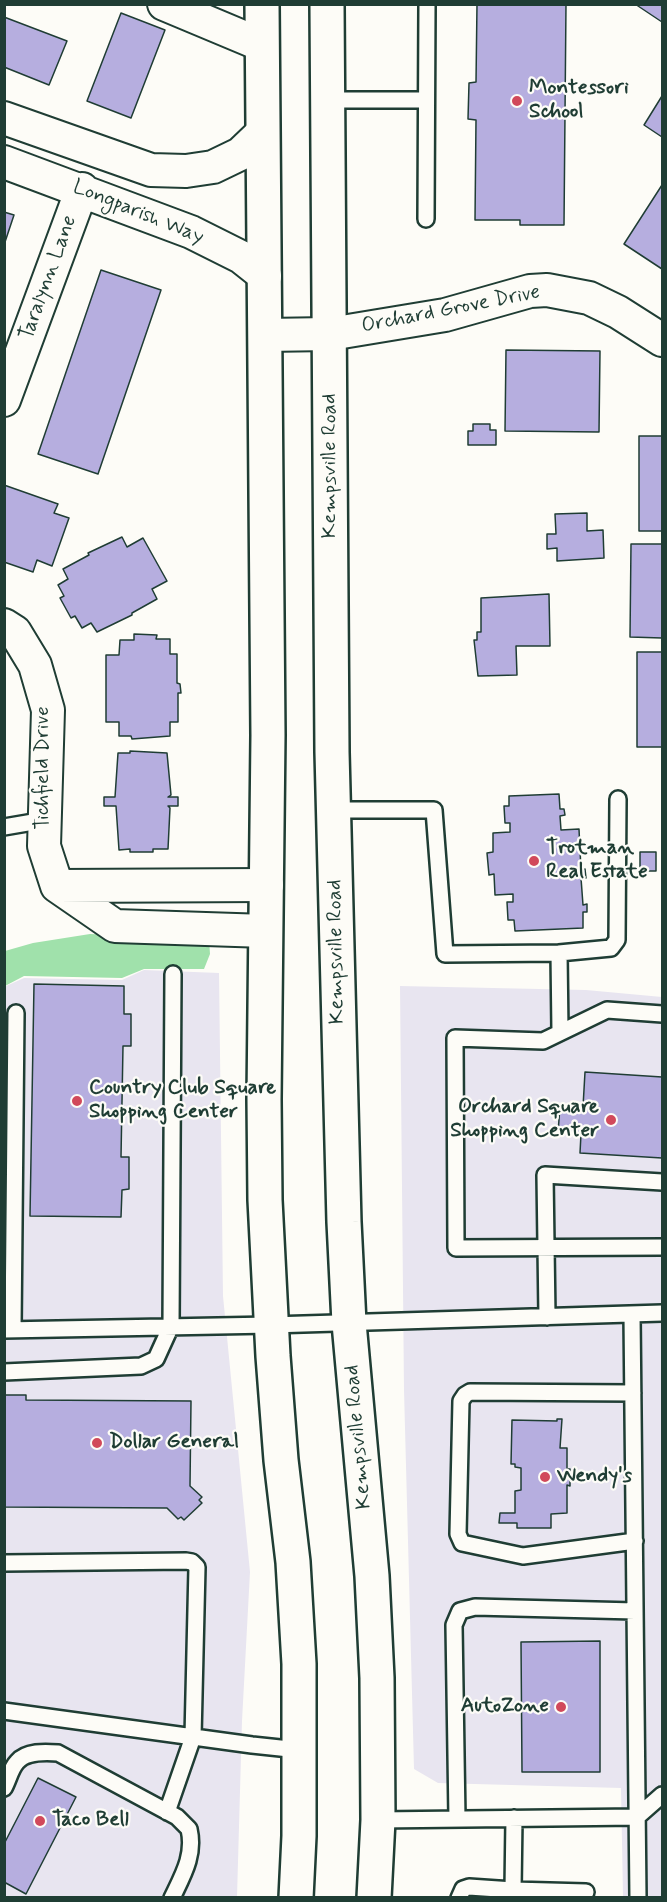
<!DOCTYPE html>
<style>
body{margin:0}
#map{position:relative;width:667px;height:1902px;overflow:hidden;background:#fdfcf7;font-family:Mynerve,sans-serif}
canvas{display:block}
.frame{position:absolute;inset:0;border:6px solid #1f3d34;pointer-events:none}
</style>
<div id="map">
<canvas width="667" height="1902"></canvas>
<div class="frame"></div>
</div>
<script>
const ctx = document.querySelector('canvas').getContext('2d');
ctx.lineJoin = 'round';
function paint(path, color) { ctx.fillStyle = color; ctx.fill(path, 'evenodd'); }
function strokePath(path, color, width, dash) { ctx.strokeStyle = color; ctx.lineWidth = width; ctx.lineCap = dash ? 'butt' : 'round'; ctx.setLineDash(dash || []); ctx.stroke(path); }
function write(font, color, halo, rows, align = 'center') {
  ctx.font = font + ' Mynerve,sans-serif'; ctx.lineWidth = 4.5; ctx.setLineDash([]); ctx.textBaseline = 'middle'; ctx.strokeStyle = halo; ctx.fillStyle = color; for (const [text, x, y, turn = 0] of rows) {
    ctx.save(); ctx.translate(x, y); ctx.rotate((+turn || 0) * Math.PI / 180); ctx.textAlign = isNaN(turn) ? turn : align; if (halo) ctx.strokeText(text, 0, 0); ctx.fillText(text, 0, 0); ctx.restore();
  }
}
paint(new Path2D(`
 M144,970L219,973L223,1296L250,1572L242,1721L237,1897H5L4,1232L7,1215L4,1211V987L24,978L122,980Z
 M400,986L586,990L662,997V1897H623L621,1788L438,1783L414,1769L404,1390Z`), '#e8e5f0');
paint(new Path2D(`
 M90,934L209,939L210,954L204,969H144L122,978L24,976L5,986V951L33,943Z`), '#a0e1ab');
const building = new Path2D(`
 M477,4H566L564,225H520V220H475L476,120L468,119L469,83L476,82Z
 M635,4H662V22Z
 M121,13L165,30L131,118L87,101Z
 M4,17L67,41L49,85L4,67Z
 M662,96V137L644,125Z
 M662,185V269L624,244Z
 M4,212L14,215L4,245Z
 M101,270L161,290L98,474L38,454Z
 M506,350L600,351L599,432L505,431Z
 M473,424H490V430H496V445H468V431H473Z
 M639,436H662V531H639Z
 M4,485L58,504L54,513L69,518L52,566L37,560L33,572L4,562Z
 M587,513V531L603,530L604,558L557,561V548L547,549V534H556L555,514Z
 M122,537L127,547L143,538L167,581L152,589L157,599L132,613V615L97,632L91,623L82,628L75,616L71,618L60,598L64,596L58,585L68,579L63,569L89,555L88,553Z
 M631,544H662V638L630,637Z
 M549,594L550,646H516L517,675L478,676L474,640H477V632H481V598Z
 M134,634L157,635L156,639H170V654H177V683L180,684L181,693H178V722H170V736L132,739L131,736H119V722H106V655H119L120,640H134Z
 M637,652H662V747H637Z
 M130,751L167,753L171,795L168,797H178V806H168L170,808L168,849H153V852H130V849L119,850L116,806H104V797H115L118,753H130Z
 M559,794L560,809H564L565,815L560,816L561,830L579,829L581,870L585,869L586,878H581L583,905L587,904V912H583V928L515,931L514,920H508L507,902H513V894L495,895L494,874L489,875L487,853L493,852V833L510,832V823H505L504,806H509V796Z
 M640,852H656V871H640Z
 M34,984L124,986V1014H131V1046H123L121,1157H129V1189L122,1190L121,1217L30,1216Z
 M585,1072L662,1077V1158L580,1153L581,1134L558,1133L560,1106L583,1107Z
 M4,1395H26V1400L191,1401L190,1486L202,1497L199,1500L202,1503L184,1520L181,1517L178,1519L167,1508L4,1507Z
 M557,1419H562L560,1448H567V1469H570V1486L567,1485V1513L551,1514V1528H517V1523H499L500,1513H515V1491L521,1490V1468L515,1467V1464H511L512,1420L557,1421Z
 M600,1641V1772H522L521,1642Z
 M38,1778L76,1797L26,1894L4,1882V1844Z`);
paint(building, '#b6aedf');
strokePath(building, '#1f3d34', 1.5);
const lane = new Path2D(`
 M327,100H426
 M426,219L427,4
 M334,810H434L445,954L559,953
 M4,827L45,820
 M662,1014L607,1010L543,1041L455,1038L456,1248L662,1247
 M560,1032L559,953L611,948L617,940L618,799
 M632,1315L638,1898
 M547,1317L545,1175L662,1182
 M13,1329L16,1013
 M4,1330L271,1325L662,1313
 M4,1372L141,1366L156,1359L171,1326L173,974
 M633,1393L470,1392L465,1395L461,1401L458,1534L462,1543L523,1556L635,1541
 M4,1563L186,1561L192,1562L197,1567L193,1737L167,1812
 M4,1711L252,1745L299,1750
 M4,1788C8,1781 11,1768 17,1762C26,1751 45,1752 58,1753L177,1817L189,1829C195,1855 183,1875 172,1898
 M457,1819L454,1625L460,1611L475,1607L635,1611
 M378,1820L637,1817L662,1795
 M513,1890L586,1892
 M459,1898L463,1889L469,1887L513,1890L514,1818`);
const street = new Path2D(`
 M164,4L262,45
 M4,118L151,170L186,171L213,167L240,154L263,132
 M4,162L191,232L241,257L265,276
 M265,335L330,334L445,315L530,291L547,290L589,298L618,312L662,340
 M4,400L82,189
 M4,625L15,632L35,665L48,710L44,846L57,886L115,926L266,931
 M57,886L267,885`);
const primary = new Path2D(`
 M262,4L268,735L264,1099L265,1200L273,1356L281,1460L293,1562L299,1664V1836L296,1898
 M327,4L332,752L344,1222L349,1323L372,1576L377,1678L378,1820L374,1898`);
strokePath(lane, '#1f3d34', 20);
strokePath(street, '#1f3d34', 36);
strokePath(primary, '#1f3d34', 38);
strokePath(lane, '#fdfcf7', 15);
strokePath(street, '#fdfcf7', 32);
strokePath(primary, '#fdfcf7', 33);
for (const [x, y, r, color] of [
 [517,101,6,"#d1495b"],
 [534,861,6,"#d1495b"],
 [77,1101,6,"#d1495b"],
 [611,1120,6,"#d1495b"],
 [97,1443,6,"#d1495b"],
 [545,1477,6,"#d1495b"],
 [561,1707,6,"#d1495b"],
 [40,1821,6,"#d1495b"]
]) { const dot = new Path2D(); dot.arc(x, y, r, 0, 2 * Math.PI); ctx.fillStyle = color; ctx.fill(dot); strokePath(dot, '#fdfcf7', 2); }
write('bold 21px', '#1f3d34', '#fdfcf7', [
 ["Montessori",529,89],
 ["School",529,113],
 ["Trotman",546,849],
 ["Real Estate",546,873],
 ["Country Club Square",89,1089],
 ["Shopping Center",89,1113],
 ["Orchard Square",599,1108,"right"],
 ["Shopping Center",599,1132,"right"],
 ["Dollar General",109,1443],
 ["Wendy's",557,1477],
 ["AutoZone",549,1707,"right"],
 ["Taco Bell",52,1821]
], 'left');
write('21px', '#1f3d34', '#fdfcf7', [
 ["Longparish Way",138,213,22],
 ["Taralynn Lane",49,278,-70],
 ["Orchard Grove Drive",451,310,-11],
 ["Kempsville Road",331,466,-90],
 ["Tichfield Drive",44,768,-90],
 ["Kempsville Road",337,952,-91],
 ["Kempsville Road",359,1437,-95]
]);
</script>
